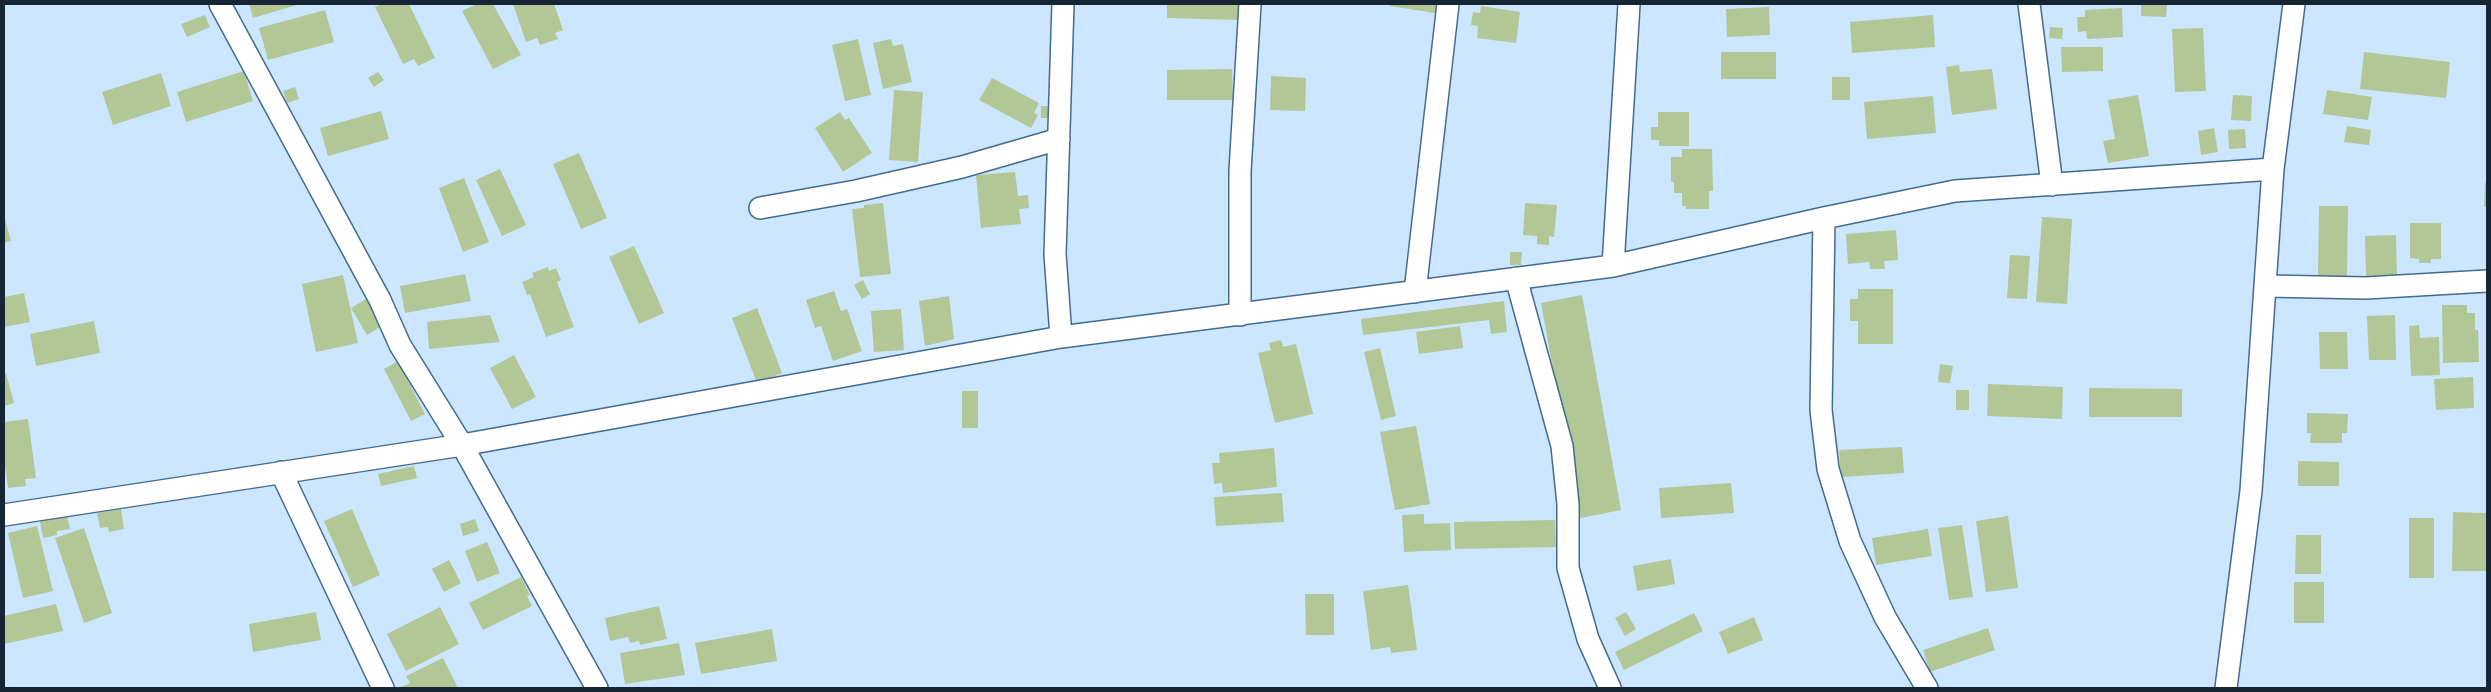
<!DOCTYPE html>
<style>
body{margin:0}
#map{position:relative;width:2491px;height:692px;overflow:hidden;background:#cce6ff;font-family:"Space Grotesk",sans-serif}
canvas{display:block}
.frame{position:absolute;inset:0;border:5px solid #152534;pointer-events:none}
</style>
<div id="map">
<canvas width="2491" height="692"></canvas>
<div class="frame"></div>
</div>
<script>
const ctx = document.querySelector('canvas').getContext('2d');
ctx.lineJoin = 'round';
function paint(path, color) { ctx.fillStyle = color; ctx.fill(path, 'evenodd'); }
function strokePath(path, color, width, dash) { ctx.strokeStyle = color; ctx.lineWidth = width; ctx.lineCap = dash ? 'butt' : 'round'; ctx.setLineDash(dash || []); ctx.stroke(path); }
paint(new Path2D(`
 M249,4H300L253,18Z
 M382,4H409L435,58L418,66L414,59L403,64L375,7Z
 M477,4H493L521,55L493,69L462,11Z
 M513,4H554L563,30L555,33L558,39L540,45L537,38L526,42Z
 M1167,4H1241V20L1167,18Z
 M1390,4H1437L1435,13L1390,6Z
 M2141,4H2167L2166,17L2141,16Z
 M1481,6L1520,12L1516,43L1477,38L1478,26L1471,25L1473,12L1480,13Z
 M1769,7L1770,35L1727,37L1726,9Z
 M2122,8L2123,37L2087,39L2086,31L2078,32L2077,17H2085V10Z
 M325,10L334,42L268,60L259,28Z
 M205,15L210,27L187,37L181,24Z
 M1933,15L1935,47L1852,53L1850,22Z
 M2050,27L2063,28L2062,39L2049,38Z
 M2203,28L2206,91L2175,92L2172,29Z
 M858,39L871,95L845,101L832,45Z
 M891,39L893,46L903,44L912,82L883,89L873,43Z
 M2061,47H2103V71L2062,72Z
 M1721,52H1776V79H1721Z
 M2364,52L2450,62L2446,98L2360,89Z
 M1959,65L1960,72L1992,69L1997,109L1952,115L1946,67Z
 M1232,69L1233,100H1167V70Z
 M244,71L253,101L186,122L177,92Z
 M378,72L384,80L374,87L368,78Z
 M161,73L171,106L113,125L102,92Z
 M1271,76L1306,78L1305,111L1270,110Z
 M1832,77H1850V100H1832Z
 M992,78L1039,103L1034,113L1038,115L1031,128L979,100Z
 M295,87L299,99L287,103L283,91Z
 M894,90L923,92L918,162L889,160Z
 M2327,90L2372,97L2368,120L2323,114Z
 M2138,95L2149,156L2108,163L2103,141L2115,139L2108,100Z
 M2233,95L2252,96L2251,121L2231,120Z
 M1933,96L1936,133L1867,139L1864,102Z
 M1041,106H1056V118H1041Z
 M381,111L389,139L328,156L320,128Z
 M840,112L845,120L849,118L872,153L843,172L815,128Z
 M1658,112H1689V146H1659V140H1651V127H1658Z
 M2347,126L2371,130L2369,145L2344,142Z
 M2214,128L2218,152L2201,155L2198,131Z
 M2245,129L2246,148L2229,149L2228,130Z
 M1682,149H1712L1713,191H1709V209H1686V206H1682V193H1674V182H1671V157H1682Z
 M579,153L607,218L581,229L553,164Z
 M500,169L526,225L502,236L476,180Z
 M1015,172L1018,196L1028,195L1029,208L1019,209L1021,224L981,228L976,175Z
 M464,178L489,242L463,252L439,188Z
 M2485,183H2487V207H2484Z
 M883,203L891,274L860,277L852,209L864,208V205Z
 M1525,203L1557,205L1554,237L1549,236V245L1537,244V236L1523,235Z
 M2319,206H2348L2347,276H2318Z
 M4,216L11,241L4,243Z
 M2042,217L2072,219L2067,304L2036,302Z
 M2410,223H2441V259H2431V263H2419V259L2410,258Z
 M1896,230L1898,260L1884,261L1885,269H1870L1869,262L1848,264L1846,234Z
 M2396,235L2397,275L2366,276L2365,236Z
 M634,246L664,313L639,324L609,257Z
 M1510,252H1522L1521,265H1510Z
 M2010,255L2030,256L2027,299L2007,298Z
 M548,267L549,271L556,268L561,280L557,282L574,327L546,337L530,294L527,295L522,282L534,277L532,273Z
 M465,274L471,301L405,313L400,286Z
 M343,275L358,343L316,352L302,284Z
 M863,280L870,294L862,299L854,285Z
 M1858,289H1893V344H1858V321H1850V299H1858Z
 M834,291L841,311L847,309L862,351L833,361L821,326L815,328L806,300Z
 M24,293L30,322L4,327V297Z
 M1582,295L1621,510L1580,518L1541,303Z
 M949,296L954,339L925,346L919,301Z
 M368,298L383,325L367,335L351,308Z
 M1504,301L1507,332L1491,334L1489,320L1363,335L1361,319Z
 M2442,305H2467V313H2475V330H2478L2479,362L2443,363Z
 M757,308L782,373L757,383L732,318Z
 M901,309L904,350L874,352L871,311Z
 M490,315L500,342L429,349L427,322Z
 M2395,315L2396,360H2369L2367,316Z
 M94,321L100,353L36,366L30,334Z
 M2419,325L2420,338L2439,337L2440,375L2411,376L2409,326Z
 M1460,326L1463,348L1419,354L1416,332Z
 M2319,332H2347L2348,369H2320Z
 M1281,340L1283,347L1296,344L1313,414L1275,423L1258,353L1271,350L1269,343Z
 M1380,348L1396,416L1381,420L1364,352Z
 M514,355L536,397L512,409L490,368Z
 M398,361L425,414L411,421L384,369Z
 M1940,364L1953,366L1950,383L1938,382Z
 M6,373L14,403L4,406V374Z
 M2473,377L2474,408L2436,410L2434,379Z
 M1988,384L2063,387L2062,419L1987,416Z
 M2089,388L2182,389V417H2089Z
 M1956,390H1969V410H1956Z
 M962,391H978V428H962Z
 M2307,413L2348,414L2347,433H2342V443H2310L2311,433H2307Z
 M28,419L36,478L25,479L26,486L8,488L4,460V422Z
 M1416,426L1430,504L1395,510L1380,432Z
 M1902,447L1904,473L1841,477L1839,450Z
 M1274,448L1277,487L1223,493L1222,483L1214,484L1212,463H1220L1219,453Z
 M2298,461L2339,462V486H2298Z
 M414,466L417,478L381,486L378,474Z
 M1731,483L1734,513L1661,518L1659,488Z
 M1282,493L1284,522L1216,526L1214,497Z
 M121,509L124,529L109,532L108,527L100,528L97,513Z
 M352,509L380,575L353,587L324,521Z
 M2453,512L2487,513V571H2452Z
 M1424,514V524L1450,523L1451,550L1404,552L1402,515Z
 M67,515L70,529L57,531V535L43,538L40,521Z
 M2008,516L2018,588L1986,592L1976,521Z
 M2409,518H2434V578H2409Z
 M475,519L479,531L463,536L460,524Z
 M1555,520L1556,547L1455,549L1454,522Z
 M1962,525L1973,597L1949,600L1938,528Z
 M37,526L53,591L23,598L8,533Z
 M84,528L112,613L84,623L55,538Z
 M1928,529L1932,556L1876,565L1872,538Z
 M2296,535H2321V574H2295Z
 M487,542L500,573L477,582L465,551Z
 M1671,559L1675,584L1637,591L1633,566Z
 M449,560L461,583L444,592L432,569Z
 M521,577L530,595L527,596L532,606L483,630L469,603Z
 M2294,582H2324V623H2294Z
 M1408,585L1417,650L1391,653L1390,647L1371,650L1363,591Z
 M1305,594H1334V635H1306Z
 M56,604L63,631L4,644V616Z
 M659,606L667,639L640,645L639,641L630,643L628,637L610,641L605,618Z
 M440,607L459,644L406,671L387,634Z
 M316,612L321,640L253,652L249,624Z
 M1626,612L1636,629L1625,636L1615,618Z
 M1694,613L1703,631L1624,670L1615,652Z
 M1754,617L1763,640L1728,654L1719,632Z
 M1988,628L1995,650L1930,672L1923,650Z
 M772,629L777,661L701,674L695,643Z
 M679,643L685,675L625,684L620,653Z
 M443,658L457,686L453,688H399L410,683L406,676Z`), '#b1c795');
const minor = new Path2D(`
 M220,4L380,300L400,345L462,445L597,688
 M2029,4L2052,185
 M760,208L856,191L962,167L1059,139
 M1824,218L1821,410L1828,469L1850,541L1885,617L1927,688
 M1613,266L1629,4
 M1516,278L1562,446L1568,504V568L1588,639L1610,688
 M2267,286L2366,288L2487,281
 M1415,292L1448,4
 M1240,315V171L1250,4
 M1061,337L1055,254L1063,4
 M281,472L383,688
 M4,515L462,445L1061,337L1613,266L1824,218L1955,191L2273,169
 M2226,688L2251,491L2273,169L2294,4`);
strokePath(minor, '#436b8e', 24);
strokePath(minor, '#fff', 21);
</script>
